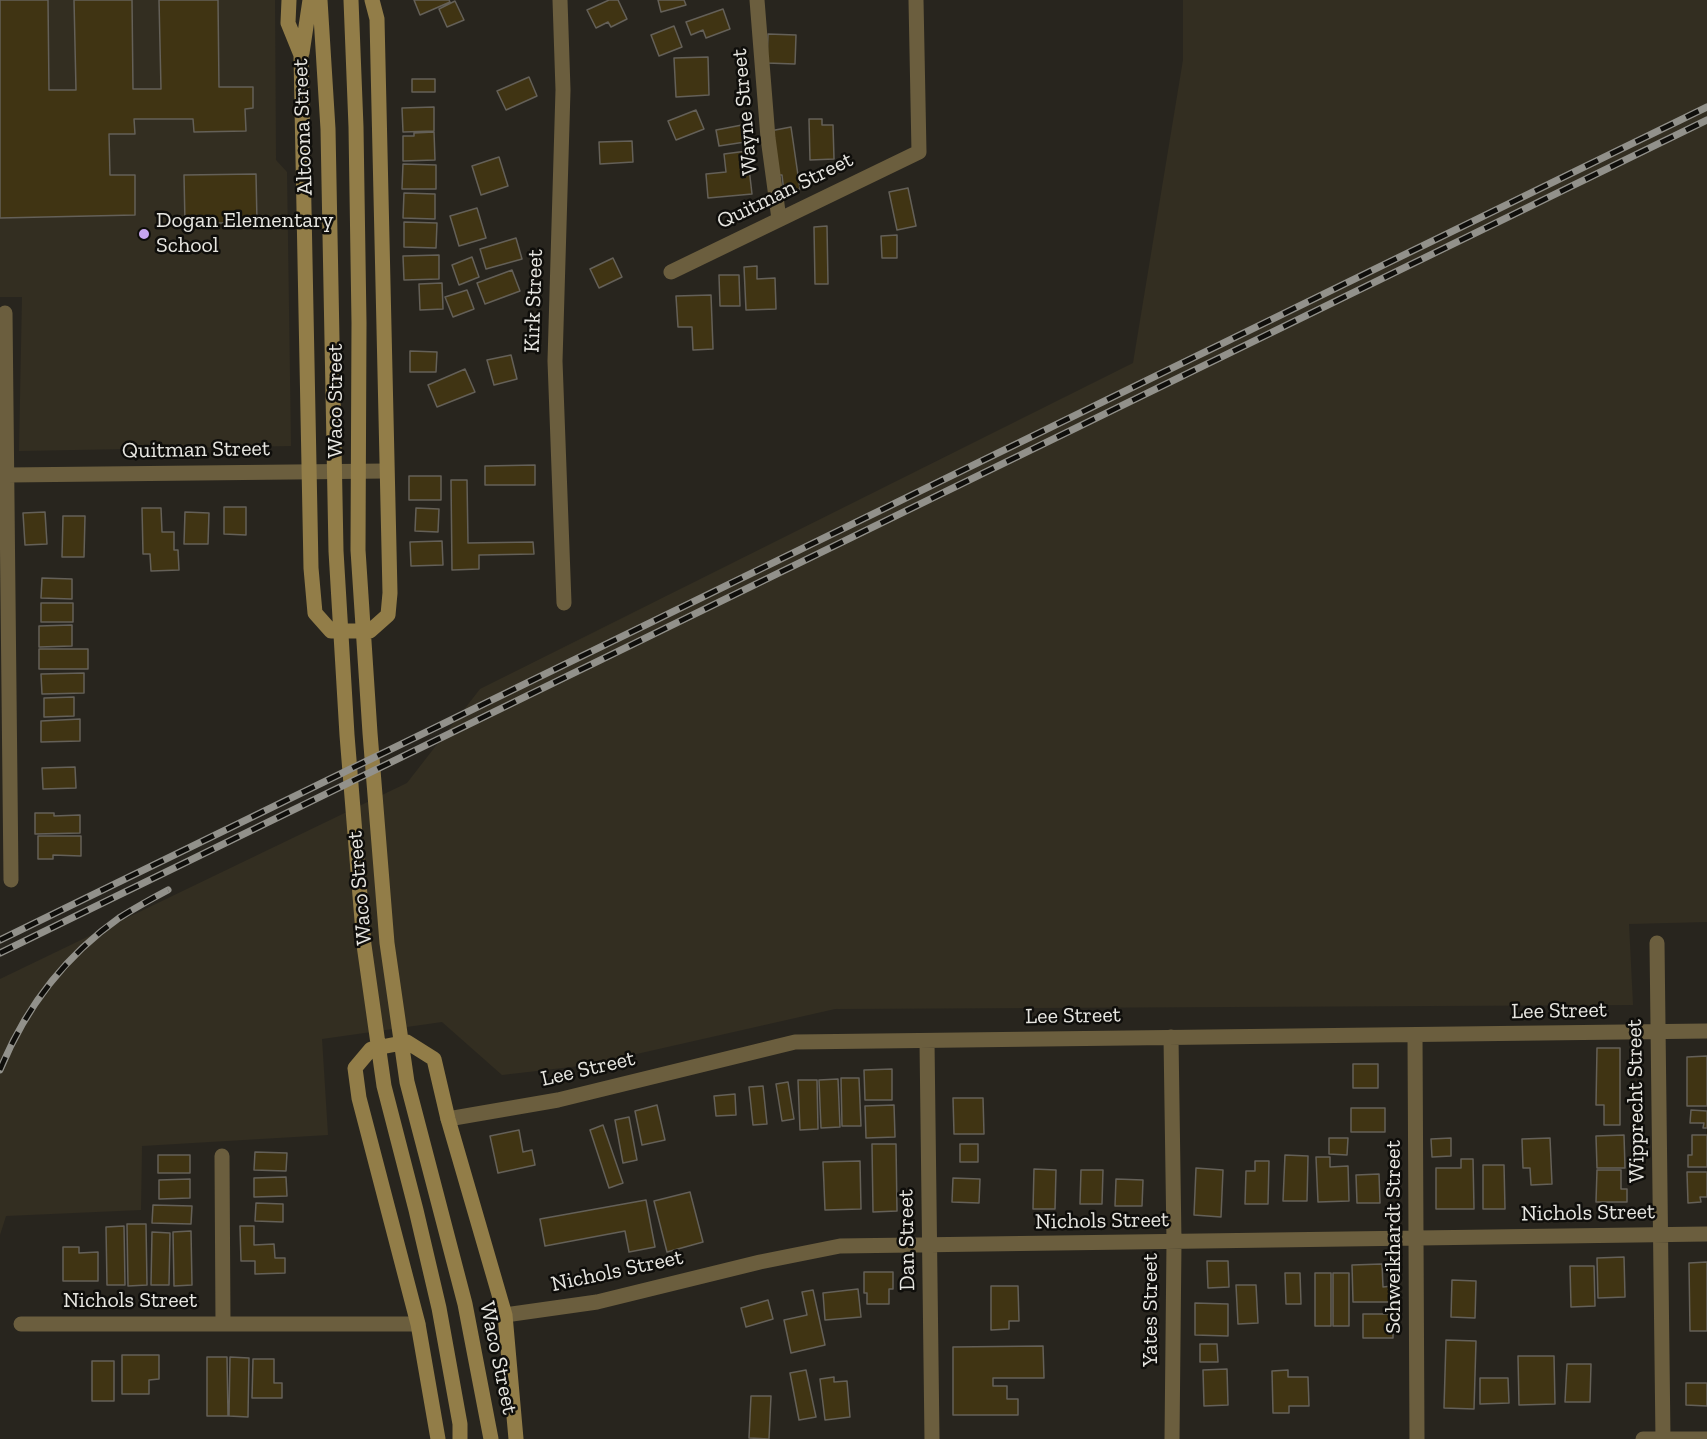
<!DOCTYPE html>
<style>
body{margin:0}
canvas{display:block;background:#28251e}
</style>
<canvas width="1707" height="1439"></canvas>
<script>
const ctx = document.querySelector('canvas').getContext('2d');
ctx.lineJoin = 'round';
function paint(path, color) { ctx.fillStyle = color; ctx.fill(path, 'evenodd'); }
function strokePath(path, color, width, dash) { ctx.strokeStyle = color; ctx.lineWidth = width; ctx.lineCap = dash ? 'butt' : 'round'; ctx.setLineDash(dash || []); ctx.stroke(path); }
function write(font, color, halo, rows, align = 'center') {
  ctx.font = font + ' "Zilla Slab",serif'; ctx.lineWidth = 5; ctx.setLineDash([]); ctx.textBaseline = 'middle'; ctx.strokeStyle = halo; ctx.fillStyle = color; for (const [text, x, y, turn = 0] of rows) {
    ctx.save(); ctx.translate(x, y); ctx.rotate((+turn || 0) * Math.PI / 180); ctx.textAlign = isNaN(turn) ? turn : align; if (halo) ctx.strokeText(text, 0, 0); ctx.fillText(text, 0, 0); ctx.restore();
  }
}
paint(new Path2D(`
 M0,0H275L276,160L287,172L291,446L19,451L22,297H0Z
 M1183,0H1707V922L1629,924L1633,1005L835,1009L588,1065L502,1075L442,1022L322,1039L328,1135L142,1146L141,1210L6,1216L0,1235V979L407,783L480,689L1133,363L1183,60Z`), '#332e21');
const building = new Path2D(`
 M0,0H48L49,90H76L74,0H132L133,89H161L159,0H218L219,87H253V108L245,109L246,131L194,132L193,119H134L135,134H109L110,175H135V215L0,218Z
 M414,0H449L450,2L420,15Z
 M609,0H618L627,19L611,27L608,22L596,28L587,10Z
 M658,0H684L686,5L661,12Z
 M455,1L464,20L447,27L439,9Z
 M723,9L730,29L706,38L703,30L691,35L686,22Z
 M674,26L682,47L659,56L651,35Z
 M768,34L796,35L795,64L767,63Z
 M708,57L709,95L676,97L674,58Z
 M529,77L537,96L506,110L497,91Z
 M412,79H435V92H412Z
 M434,107V131L403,132L402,108Z
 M696,110L704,129L676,140L668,121Z
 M809,119H822V125H833L834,159L810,160Z
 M742,125L745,142L719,146L716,130Z
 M791,127L800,189L784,192L782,175H776L770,131Z
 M434,132L435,160L403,161V136H414V133Z
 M632,141L633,162L600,164L599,142Z
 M747,151L752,194L708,198L706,174L726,172L724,154Z
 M499,157L508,186L481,195L472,166Z
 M403,164L436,165V189H402Z
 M256,174L257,222L185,224L184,175Z
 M908,188L916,226L897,230L889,192Z
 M404,193L435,194V219L403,218Z
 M477,208L486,238L459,246L450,216Z
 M404,222L437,223L436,248L404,247Z
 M827,226L828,284H815L814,227Z
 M897,235V258H882L881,236Z
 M516,238L522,259L486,269L480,249Z
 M439,255V279L404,280L403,256Z
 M472,257L479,277L459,285L452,265Z
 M613,258L622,277L599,288L590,269Z
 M757,266V279L775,278L776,309L746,310L744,267Z
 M512,270L520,291L485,304L477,283Z
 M719,275H739L740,306H720Z
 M442,283L443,309L420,310L419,284Z
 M467,290L474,309L453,317L445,297Z
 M711,295L713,349L693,350L692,327H678L676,296Z
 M410,351L437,352L436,372H410Z
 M511,355L517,379L494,385L487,360Z
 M465,369L475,392L437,407L428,385Z
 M535,465V485H485V466Z
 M409,476H441V500H409Z
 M451,480H467L468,543L533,542L534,554L479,555V569L452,570Z
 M224,507H246V535L224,534Z
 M142,508H161L162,532H174V550H178L179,570L151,571L150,554H143Z
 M416,508L439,509L438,532L415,531Z
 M45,512L47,544L25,545L23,513Z
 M185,512L209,513L208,544H184Z
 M63,516H85L84,557H62Z
 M442,541L443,565L411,566L410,542Z
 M42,578L72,579V599L41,598Z
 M41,603H73V622H41Z
 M72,625V646L39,647V626Z
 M39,649H88V669H39Z
 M84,673V693L42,694L41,674Z
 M74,697V716L44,717V698Z
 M80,719V741L41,742V721Z
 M75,767L76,788L43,789L42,768Z
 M35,813H54V816L80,815V833L35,834Z
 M38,836H81V856L53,855V859H38Z
 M1597,1048H1620V1125H1604V1105H1596Z
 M1707,1056V1106H1687V1057Z
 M1353,1064H1378V1088H1353Z
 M892,1069V1100H865L864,1070Z
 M841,1078H859L861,1126H842Z
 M838,1079L840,1127L821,1128L819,1080Z
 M798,1080H817L818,1129L800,1130Z
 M788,1082L794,1119L782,1121L776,1084Z
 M763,1086L767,1124L753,1125L749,1087Z
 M735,1094L736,1115L716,1116L714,1096Z
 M953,1098H983L984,1134H954Z
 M657,1105L665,1140L642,1145L635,1111Z
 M894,1105L895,1137L866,1138L865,1106Z
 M1351,1108H1385V1132H1351Z
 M1691,1110L1707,1111V1128H1703L1704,1123H1690Z
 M629,1117L637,1160L623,1163L615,1120Z
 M603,1125L623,1183L609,1188L590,1130Z
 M519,1130L523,1152L532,1150L535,1165L498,1173L490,1136Z
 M1624,1135L1625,1168H1597L1596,1136Z
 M1692,1135H1707V1167H1688V1155H1692Z
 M1329,1138H1348L1347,1155L1329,1154Z
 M1451,1138V1156L1432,1157L1431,1139Z
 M1550,1138L1552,1184L1531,1185L1530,1168H1523L1522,1139Z
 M872,1144H896L897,1211L873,1212Z
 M960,1144H978V1162H960Z
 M255,1152L287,1153L286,1171L254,1170Z
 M158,1155H190V1173H158Z
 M1285,1155L1308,1156L1307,1201H1283Z
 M1316,1157H1330V1167L1348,1166L1349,1201L1318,1202Z
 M1461,1159H1473L1474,1209H1436V1168H1461Z
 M860,1161L861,1209L825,1210L823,1162Z
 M1255,1161H1269L1268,1204H1245L1246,1171H1255Z
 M1483,1165H1504L1505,1209H1483Z
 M1196,1168L1223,1170L1221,1217L1194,1215Z
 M1034,1169L1056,1170L1055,1209H1033Z
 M1081,1170H1103L1102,1204H1080Z
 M1597,1170H1621V1189H1627V1202H1596Z
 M1687,1172H1707V1197H1700L1701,1202L1688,1203Z
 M1379,1174L1380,1203H1357L1356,1175Z
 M286,1177L287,1196L254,1197V1178Z
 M953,1178L980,1179L979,1203L952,1202Z
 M190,1179V1198L159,1199V1180Z
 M1116,1179L1143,1180L1142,1206H1115Z
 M690,1192L703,1242L667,1252L654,1201Z
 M646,1200L655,1247L629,1252L625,1231L545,1246L540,1219Z
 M256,1203L283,1204V1222L255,1221Z
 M153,1205L192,1206L191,1224L152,1223Z
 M127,1224H146L147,1285L128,1286Z
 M124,1226L125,1285H107L106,1227Z
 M240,1226H254V1245L274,1244L275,1258H285V1273L255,1274V1261H241Z
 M191,1231L192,1285L174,1286L173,1232Z
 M152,1232L170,1233L169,1285H151Z
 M63,1247H79V1253L98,1252V1281H63Z
 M1624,1257L1625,1297L1598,1298L1597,1258Z
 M1207,1261H1228L1229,1287L1208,1288Z
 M1707,1262V1331H1690L1689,1263Z
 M1382,1264L1383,1287L1392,1286V1302H1353L1352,1265Z
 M1570,1266H1594L1595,1306L1571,1307Z
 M864,1272H893V1289H889V1304H867V1293H864Z
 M1285,1273H1300L1301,1304H1286Z
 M1315,1273H1331V1326H1315Z
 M1333,1273H1349V1326H1333Z
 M1452,1280L1476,1281L1475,1318L1451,1317Z
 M1236,1285H1256L1258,1323L1238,1324Z
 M991,1286H1018L1019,1321H1009V1329L991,1330Z
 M858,1289L861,1317L825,1320L823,1293Z
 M813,1290L825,1345L791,1353L784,1320L807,1315L802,1292Z
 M768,1300L773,1319L746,1327L741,1308Z
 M1195,1303L1228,1304V1336L1195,1335Z
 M1363,1314H1393V1338H1363Z
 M1446,1340L1476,1341L1474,1409L1444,1408Z
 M1200,1344H1217L1218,1362H1200Z
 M1043,1346L1044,1378H993V1386H1007V1399H1018V1415H953V1347Z
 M122,1355H159V1379L149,1380V1394H122Z
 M1518,1356H1554L1555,1404L1519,1405Z
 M207,1357H227L228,1416H207Z
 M230,1357L249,1358L248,1417L229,1416Z
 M253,1359H274V1383H282V1398H252Z
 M92,1361H114V1401H92Z
 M1567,1364H1591L1590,1402H1565Z
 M1227,1369L1228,1405L1204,1406L1203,1370Z
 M806,1370L816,1417L799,1420L790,1373Z
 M1288,1370V1377H1308L1309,1406H1289V1413H1273L1272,1371Z
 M834,1377V1382L847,1381L850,1417L825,1420L820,1379Z
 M1480,1378H1508L1509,1403L1480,1404Z
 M1686,1383H1707V1406L1686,1405Z
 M751,1396H771L769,1439L749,1438Z`);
paint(building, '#403413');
strokePath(building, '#646058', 1.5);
strokePath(new Path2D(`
 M560,0L563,90L555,361L564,603
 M757,0L768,138L779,219
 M671,272L919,152L916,0
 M5,313L11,880
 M7,475L386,471
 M1657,943L1663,1439
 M1415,1035L1417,1439
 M1171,1037L1174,1242L1172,1439
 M927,1041L932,1439
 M448,1119L558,1100L795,1042L1707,1031
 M222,1156L223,1324
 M505,1315L597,1302L760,1262L840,1246L1707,1234
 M21,1324H418
 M1643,1439H1707`), '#6b5e3e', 15);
strokePath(new Path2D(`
 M289,0L288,23L301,55L311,568L315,613L331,631H370L388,615L390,593L377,19L372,0
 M320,0L328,129L336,551L347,735L364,945L384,1086L416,1210L439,1308L460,1424V1439
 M351,0L356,127L359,323L358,550L370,733L387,943L407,1082L465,1304L491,1439
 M302,53L310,0
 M438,1439L418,1324L359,1098L355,1068L371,1049L407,1042L434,1059L448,1119L505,1315L516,1439`), '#927d48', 15);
const rail = new Path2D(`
 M0,940L1707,107
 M0,953L1707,120
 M0,1070C25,1009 65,956 119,918C135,908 151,899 168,890`);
strokePath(rail, '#92918b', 7);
strokePath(rail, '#0f0e0b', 4.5, [14]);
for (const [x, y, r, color] of [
 [144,234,6,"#c7a6ef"]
]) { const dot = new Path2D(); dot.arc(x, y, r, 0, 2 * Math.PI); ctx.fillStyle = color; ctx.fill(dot); strokePath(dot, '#0f0e0b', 2); }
write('22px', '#e7e6e1', '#0f0e0b', [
 ["Wayne Street",745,112,-95],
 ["Altoona Street",303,127,-92],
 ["Quitman Street",785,191,-26],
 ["Kirk Street",534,301,-88],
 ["Waco Street",336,401,-90],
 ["Quitman Street",196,450,-1],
 ["Waco Street",360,888,-95],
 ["Lee Street",1559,1011,-1],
 ["Lee Street",1073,1016,-1],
 ["Lee Street",588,1069,-13],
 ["Wipprecht Street",1636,1101,-91],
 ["Nichols Street",1588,1213,-1],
 ["Nichols Street",1102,1221,-1],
 ["Schweikhardt Street",1394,1237,-90],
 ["Dan Street",907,1240,-91],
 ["Nichols Street",617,1271,-12],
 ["Nichols Street",130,1301],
 ["Yates Street",1151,1310,-90],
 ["Waco Street",498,1358,78]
]);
write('22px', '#e7e6e1', '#0f0e0b', [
 ["Dogan Elementary",156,221],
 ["School",156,246]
], 'left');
</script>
